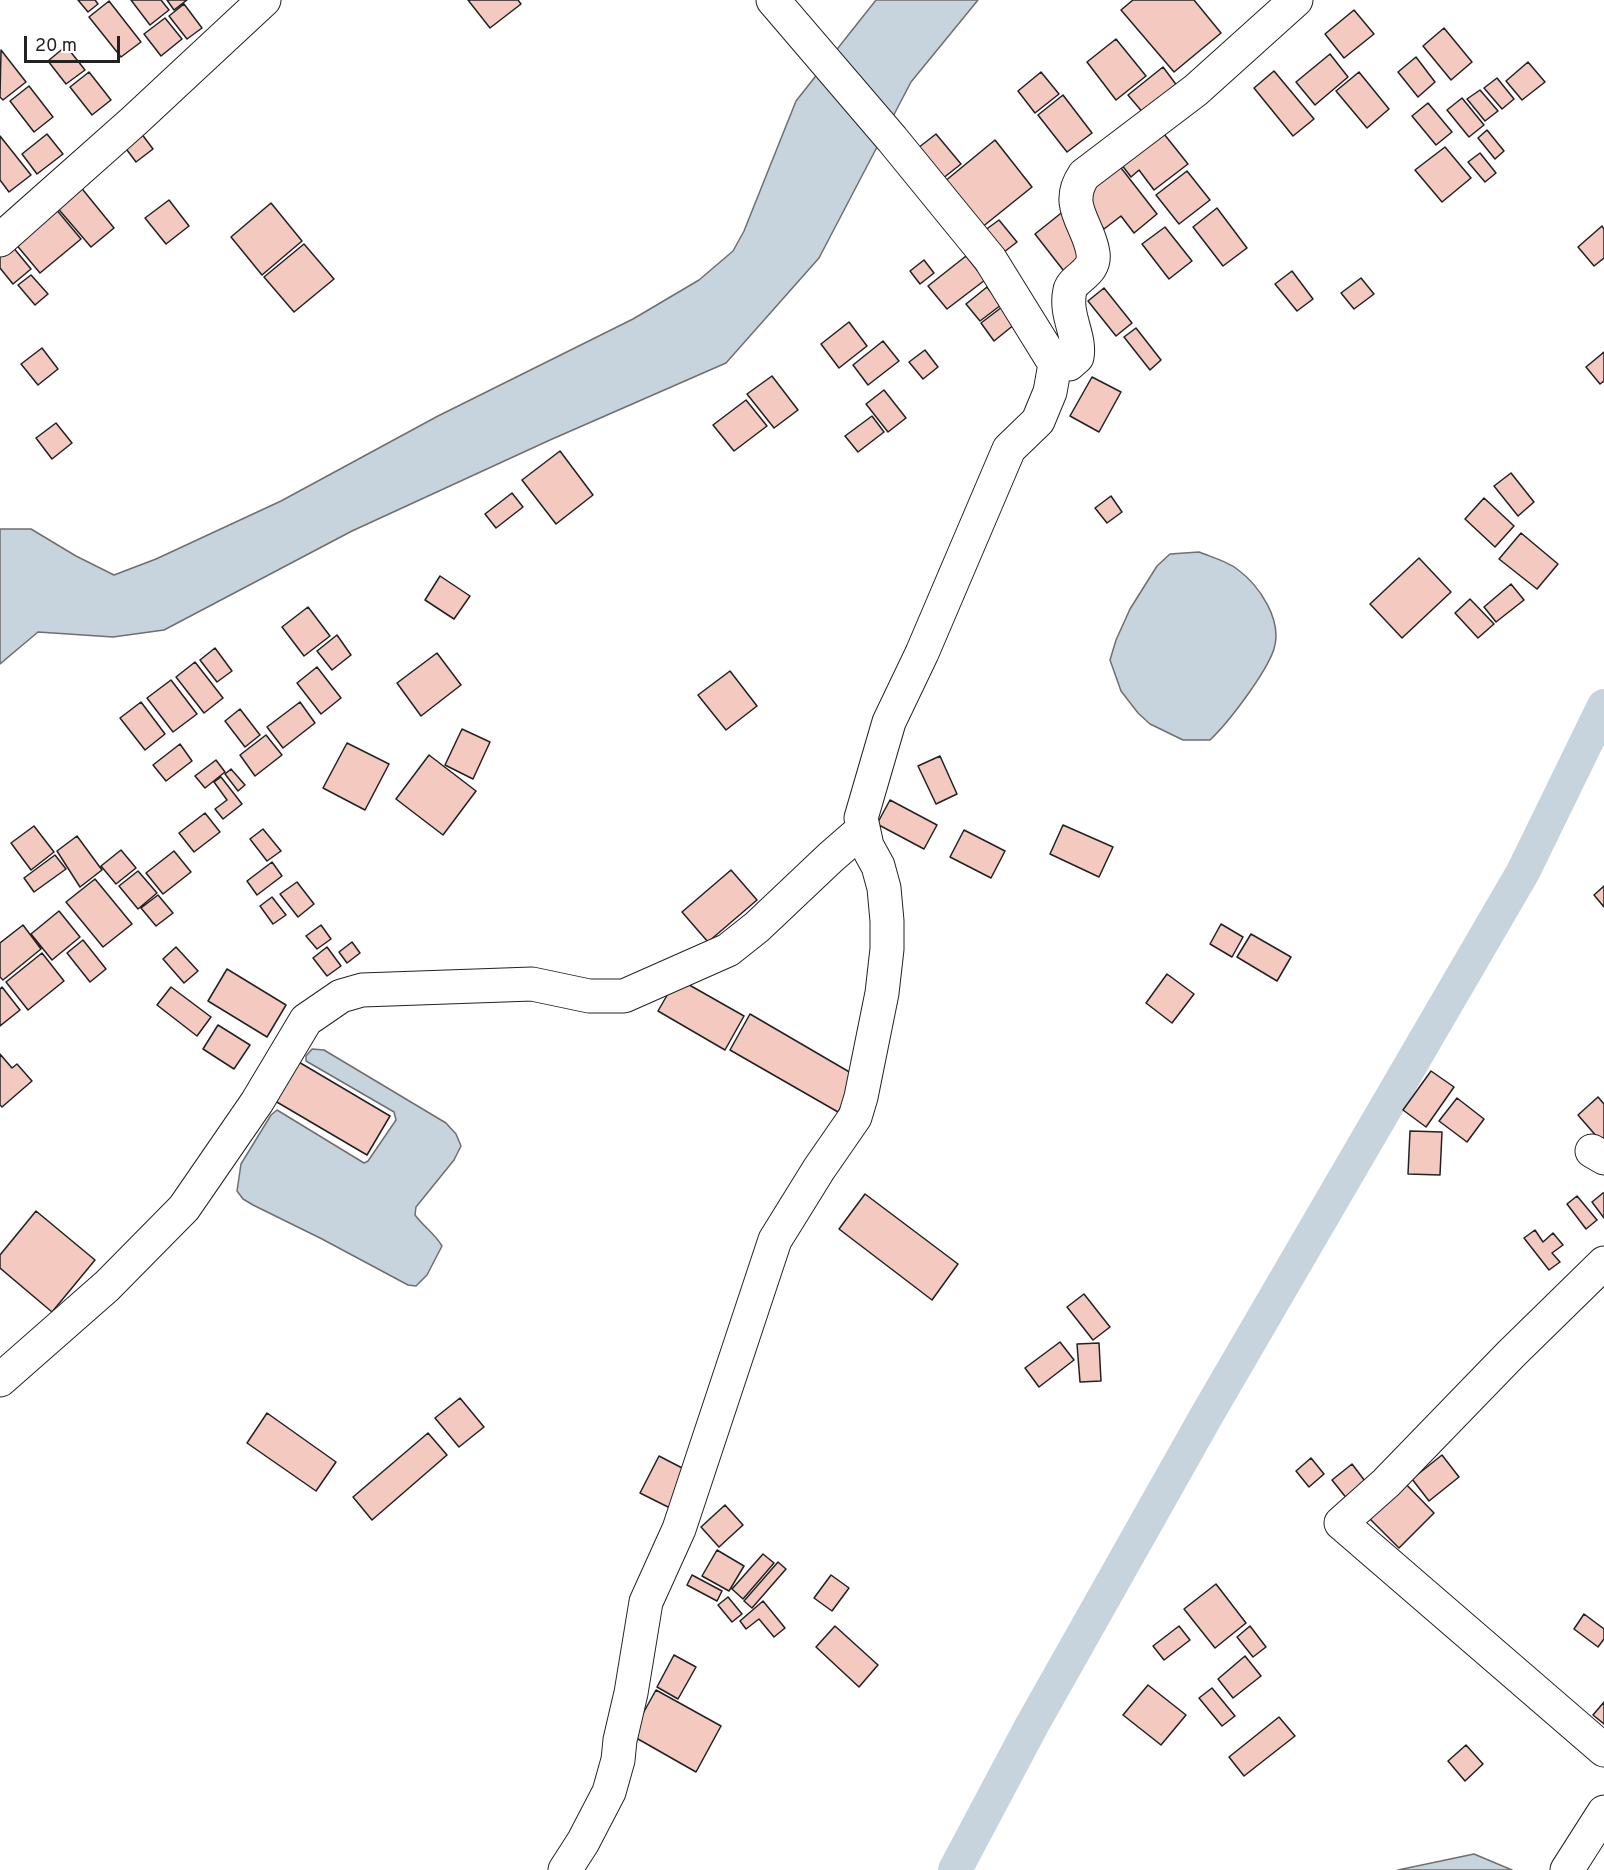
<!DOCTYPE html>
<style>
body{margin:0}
#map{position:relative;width:1604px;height:1870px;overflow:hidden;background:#fff;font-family:Overpass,sans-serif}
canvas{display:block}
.scale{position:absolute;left:24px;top:36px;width:96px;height:27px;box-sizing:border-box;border:3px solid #222;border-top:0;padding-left:8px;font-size:18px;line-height:21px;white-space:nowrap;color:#222;-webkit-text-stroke:4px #fff;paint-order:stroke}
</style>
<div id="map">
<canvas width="1604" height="1870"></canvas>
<div class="scale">20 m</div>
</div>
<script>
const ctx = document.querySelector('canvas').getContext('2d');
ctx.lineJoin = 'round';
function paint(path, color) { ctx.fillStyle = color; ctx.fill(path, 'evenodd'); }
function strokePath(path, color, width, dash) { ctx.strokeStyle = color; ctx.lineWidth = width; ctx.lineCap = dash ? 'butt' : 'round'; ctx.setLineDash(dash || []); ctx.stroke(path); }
const water = new Path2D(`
 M876,0H978L911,82L819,258L726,363L550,440L352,531L164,630L113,637L38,632L0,664V529H31L76,556L114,575L156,559L281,501L438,416L633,319L699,280L733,251L744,231L796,101Z
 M1199,552C1211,557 1227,561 1237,569C1259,585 1283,620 1274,649C1266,673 1229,722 1210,740H1183L1150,724L1138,713L1121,691L1110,660L1116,640L1130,609L1157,566L1170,554Z
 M312,1049L324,1050L446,1123L456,1134L461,1146L454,1160L416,1207L415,1215C423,1226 435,1234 442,1246L427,1275L416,1286L408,1285L322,1239L253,1205L243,1199L237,1191L241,1164L271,1115L277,1110L364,1163L368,1161L396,1120L394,1112L306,1061V1056Z
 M1474,1854L1512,1870H1398Z`);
paint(water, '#c7d3dd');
strokePath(water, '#6f6f6f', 1.5);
strokePath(new Path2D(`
 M955,1870L1032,1725L1208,1413L1523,872L1604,706`), '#c7d3dd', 34);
const building = new Path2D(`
 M78,0H95L98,4L88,12Z
 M131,0H161L169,10L150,25Z
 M167,0H187L174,10Z
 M468,0H518L521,4L490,28Z
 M1133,0H1194L1221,33L1174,72L1121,10Z
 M109,1L141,42L121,57L89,17Z
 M184,4L202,28L187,39L169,16Z
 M1354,10L1374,34L1344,58L1325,34Z
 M165,18L182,39L161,56L144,34Z
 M1444,28L1472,62L1451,80L1423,46Z
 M1116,39L1146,76L1116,100L1087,62Z
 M66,46L85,70L66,84L48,61Z
 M1,50L26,82L3,100L0,97Z
 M1330,54L1348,77L1315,105L1296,82Z
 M1416,57L1435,82L1418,97L1398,72Z
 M1528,62L1545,82L1522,100L1506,81Z
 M1163,67L1178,87L1144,114L1128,95Z
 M1274,71L1314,119L1293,136L1254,88Z
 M89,72L111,100L92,115L70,87Z
 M1041,72L1059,94L1035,113L1018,91Z
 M1359,72L1389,109L1367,128L1336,91Z
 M1497,78L1514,99L1502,109L1484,88Z
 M29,86L53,117L34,132L10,101Z
 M1480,90L1498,111L1485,121L1467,99Z
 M1063,95L1092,133L1067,152L1038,115Z
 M1462,98L1484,125L1469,137L1447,110Z
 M1428,103L1452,132L1436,145L1412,116Z
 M1156,124L1188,164L1154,190L1139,170L1131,177L1115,156Z
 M138,129L153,149L136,162L121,142Z
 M1487,130L1504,151L1495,159L1478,138Z
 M47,134L63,154L37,174L22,154Z
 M936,134L961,164L942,179L918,148Z
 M0,136L31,175L9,192L0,180Z
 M995,140L1032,187L981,228L944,182Z
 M1445,147L1471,178L1442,202L1415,170Z
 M1480,153L1496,173L1485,182L1468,162Z
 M1118,164L1157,214L1134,233L1121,216L1104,229L1077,195Z
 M1187,171L1210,200L1179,224L1156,195Z
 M79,185L114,228L91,247L55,205Z
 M169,200L189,226L166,244L145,218Z
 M50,202L81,239L40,273L9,236Z
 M271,203L302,241L262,275L231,237Z
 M1217,208L1247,248L1223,266L1193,227Z
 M1065,210L1085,260L1067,275L1035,234Z
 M999,220L1017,242L995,259L977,236Z
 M1602,226L1604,229V258L1594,266L1578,247Z
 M1165,227L1192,261L1169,279L1142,244Z
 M304,244L334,279L294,312L264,277Z
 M12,246L31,269L13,284L0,268V256Z
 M966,256L985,280L947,309L928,286Z
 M924,260L934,273L920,284L910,271Z
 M1292,271L1313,299L1297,311L1275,284Z
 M31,275L48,294L35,305L18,285Z
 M1361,278L1374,294L1354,309L1341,293Z
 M987,287L1001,305L980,321L966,304Z
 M1104,288L1132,323L1116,336L1088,301Z
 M1002,307L1015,324L994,341L981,323Z
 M849,322L867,346L839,368L821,344Z
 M1136,328L1161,360L1150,370L1124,337Z
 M883,341L899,361L868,385L853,365Z
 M42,348L58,369L38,385L21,364Z
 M925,350L938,367L923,379L909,362Z
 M1604,352V381L1600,384L1586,367Z
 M772,376L798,410L774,428L747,394Z
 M1092,377L1121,392L1099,432L1070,416Z
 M884,390L906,418L888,432L866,404Z
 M746,400L767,426L734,451L713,425Z
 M872,416L884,432L858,452L845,436Z
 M56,423L72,443L52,459L36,438Z
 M560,451L593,495L556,524L522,480Z
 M1511,473L1534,502L1518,516L1494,486Z
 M512,493L523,507L496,528L485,514Z
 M1111,496L1122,512L1107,523L1095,508Z
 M1484,498L1514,526L1495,547L1465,519Z
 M1521,533L1558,564L1537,589L1499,559Z
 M1419,558L1451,592L1402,638L1370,604Z
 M440,576L470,596L454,619L425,600Z
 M1511,584L1524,600L1496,622L1484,607Z
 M1470,599L1494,624L1478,638L1455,613Z
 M308,607L330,636L304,656L282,627Z
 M337,635L351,655L332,670L317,651Z
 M215,648L232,671L217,682L200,660Z
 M437,653L461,685L421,716L397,683Z
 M195,662L223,698L204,713L176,677Z
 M317,667L341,698L321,714L297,683Z
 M730,671L757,706L726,730L698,695Z
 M171,680L197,714L173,732L147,698Z
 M141,702L165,734L145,750L120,718Z
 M300,702L315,723L283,748L267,727Z
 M240,709L260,735L245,747L225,721Z
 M462,729L490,742L473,779L445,765Z
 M266,735L282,755L255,776L240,755Z
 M347,743L389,764L365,810L323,788Z
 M180,744L192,761L166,781L153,765Z
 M429,755L476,791L443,835L396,799Z
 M940,756L957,794L936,804L918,766Z
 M216,760L225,772L205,788L195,776Z
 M231,769L245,785L238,791L225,774Z
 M221,777L242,804L223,819L215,809L227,800L214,782Z
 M890,800L937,825L924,849L877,824Z
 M205,813L220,832L194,852L179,833Z
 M1063,825L1113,847L1099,877L1050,854Z
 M34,826L54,852L31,870L11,843Z
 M263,829L281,851L267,861L250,839Z
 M964,830L1005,851L991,878L950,857Z
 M77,836L102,870L80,887L57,851Z
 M121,850L136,868L116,884L101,866Z
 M174,851L191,872L163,894L146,873Z
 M55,855L66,869L34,892L24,878Z
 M272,862L282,876L257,895L247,881Z
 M731,870L757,900L708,942L682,912Z
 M138,871L157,893L138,909L119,886Z
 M95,879L132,924L103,947L66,902Z
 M297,882L314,904L298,917L280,894Z
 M1604,886V907L1594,895Z
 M158,895L173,913L156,926L141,908Z
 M272,897L286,915L273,924L260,906Z
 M59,911L80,937L52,960L31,934Z
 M1221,924L1243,937L1232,957L1210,944Z
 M23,925L41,949L3,980L0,977V943Z
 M321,925L331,939L317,949L306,936Z
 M1251,934L1291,957L1277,981L1237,957Z
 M83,940L106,969L90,982L67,953Z
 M352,942L360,953L347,963L339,952Z
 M176,947L198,971L184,983L163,959Z
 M327,947L341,966L327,976L313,958Z
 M42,953L64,981L28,1010L6,982Z
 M227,969L286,1005L267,1037L208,1001Z
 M1167,974L1194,994L1172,1023L1146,1003Z
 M677,978L744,1016L725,1050L658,1011Z
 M2,987L20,1010L0,1026V989Z
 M171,987L211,1017L197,1036L157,1005Z
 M750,1014L858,1077L838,1112L730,1050Z
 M218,1025L250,1045L234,1069L203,1049Z
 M0,1054L12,1068L17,1064L32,1081L2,1107L0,1105Z
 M292,1058L390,1116L367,1155L270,1098Z
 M1431,1071L1454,1087L1426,1127L1403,1110Z
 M1598,1097L1604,1104V1145L1578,1115Z
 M1457,1098L1484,1119L1467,1142L1439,1121Z
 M1410,1131L1442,1132L1440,1175L1408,1174Z
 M1603,1193H1604V1218L1592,1202Z
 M865,1194L958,1264L932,1300L839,1229Z
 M1577,1196L1597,1220L1586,1229L1567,1204Z
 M36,1211L95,1260L52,1312L0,1268V1255Z
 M1535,1230L1543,1242L1553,1233L1563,1245L1552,1253L1560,1262L1549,1270L1524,1238Z
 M1084,1294L1110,1327L1093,1340L1067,1307Z
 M1060,1342L1074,1360L1039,1387L1025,1368Z
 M1099,1343L1101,1381L1080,1382L1077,1344Z
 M460,1398L484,1427L459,1447L435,1418Z
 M267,1413L336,1462L316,1491L247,1443Z
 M428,1433L447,1455L372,1520L353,1497Z
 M1442,1455L1459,1477L1429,1501L1412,1479Z
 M659,1456L688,1471L670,1508L640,1493Z
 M1311,1458L1324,1474L1309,1487L1296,1471Z
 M1352,1464L1371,1489L1352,1505L1332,1480Z
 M1399,1477L1434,1513L1399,1548L1363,1512Z
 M725,1505L743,1525L719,1547L701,1527Z
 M717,1550L744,1566L729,1591L702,1576Z
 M763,1554L774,1563L743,1599L732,1589Z
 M778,1562L786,1569L752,1608L744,1601Z
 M692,1575L722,1591L717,1601L687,1585Z
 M831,1575L849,1588L832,1611L814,1598Z
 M1216,1584L1246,1623L1215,1648L1184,1609Z
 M728,1597L742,1614L732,1622L718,1605Z
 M763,1601L785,1628L774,1637L759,1619L746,1629L740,1621Z
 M1584,1614L1604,1629V1639L1598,1647L1574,1629Z
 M835,1626L878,1665L859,1687L816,1647Z
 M1179,1626L1190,1640L1164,1660L1153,1646Z
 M1250,1626L1266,1647L1253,1657L1237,1637Z
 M674,1655L696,1667L678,1699L657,1687Z
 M1245,1656L1261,1676L1233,1698L1218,1679Z
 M1148,1685L1186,1715L1161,1745L1123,1715Z
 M1212,1688L1235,1716L1222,1726L1199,1698Z
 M656,1690L721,1726L696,1772L631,1735Z
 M1604,1702V1724L1593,1715Z
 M1279,1717L1295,1736L1244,1776L1229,1757Z
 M1466,1745L1483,1764L1465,1781L1448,1761Z`);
paint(building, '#f3c9c0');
strokePath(building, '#222', 1.5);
const minor = new Path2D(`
 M773,0L892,139L990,259L1055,364
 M0,240L134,121L264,0
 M1592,1151L1604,1158
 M1604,1263L1511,1354L1386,1483L1341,1523L1604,1750
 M0,1380L107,1286L184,1208L257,1102L306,1020L341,996L362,990L532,984L589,996H624L728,950L757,927L831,857L862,830
 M565,1870L583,1842L609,1792L618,1760L620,1740L631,1693L646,1602L679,1529L775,1240L819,1169L855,1117L861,1097L882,993L887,949V921L884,888L878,866L867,846L861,818L889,722L922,653L1009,449L1038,421L1050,392L1055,364H1069L1077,357C1081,336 1064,315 1070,290C1074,277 1096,273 1093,253C1089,224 1063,206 1084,175L1196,90L1296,0
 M1567,1870L1604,1812`);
strokePath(minor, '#222', 35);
strokePath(minor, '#fff', 33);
</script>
